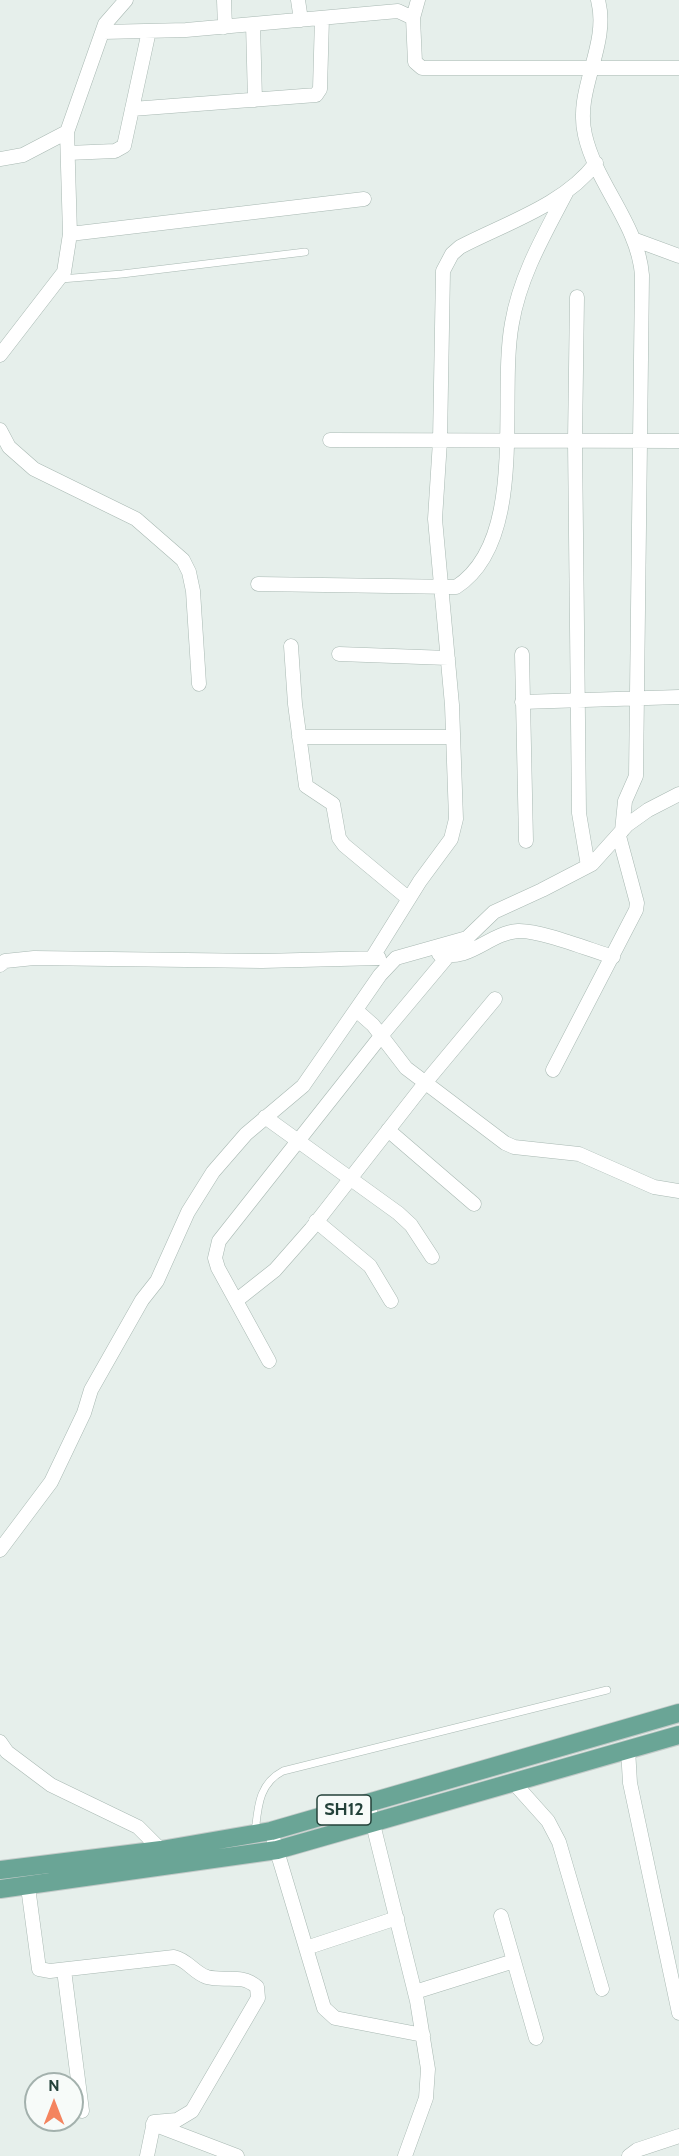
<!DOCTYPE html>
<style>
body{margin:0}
#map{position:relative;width:679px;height:2156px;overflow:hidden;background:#e6efeb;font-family:Cabin,sans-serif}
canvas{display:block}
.north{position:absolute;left:24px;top:2072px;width:60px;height:60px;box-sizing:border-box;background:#f7fbf9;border:2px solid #a3b1ad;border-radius:50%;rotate:0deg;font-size:16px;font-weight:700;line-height:24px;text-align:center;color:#24423a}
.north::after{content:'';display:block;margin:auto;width:21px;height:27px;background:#f4845f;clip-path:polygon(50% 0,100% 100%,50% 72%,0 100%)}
</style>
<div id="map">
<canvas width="679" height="2156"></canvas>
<div class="north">N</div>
</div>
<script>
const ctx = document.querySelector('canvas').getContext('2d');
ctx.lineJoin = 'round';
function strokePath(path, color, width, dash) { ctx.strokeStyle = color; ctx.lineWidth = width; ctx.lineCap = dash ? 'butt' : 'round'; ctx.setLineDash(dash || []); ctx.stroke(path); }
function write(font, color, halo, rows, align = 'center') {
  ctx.font = font + ' Cabin,sans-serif'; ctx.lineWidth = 5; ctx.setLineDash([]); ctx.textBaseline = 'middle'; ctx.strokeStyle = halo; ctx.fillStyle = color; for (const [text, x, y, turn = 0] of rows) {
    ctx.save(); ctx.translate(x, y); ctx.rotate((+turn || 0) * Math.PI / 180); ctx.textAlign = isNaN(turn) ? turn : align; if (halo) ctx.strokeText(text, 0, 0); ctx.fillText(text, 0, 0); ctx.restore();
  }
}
const service = new Path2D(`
 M61,279L122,274L305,252
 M255,1833C258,1808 258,1784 283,1771L607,1690`);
const minor = new Path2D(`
 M224,0L225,27
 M298,0L301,20
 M598,0C610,46 574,89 585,135C596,184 638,224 642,275L636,776L625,801L622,831
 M413,18L418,0
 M253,24L255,100
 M103,32L186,30L398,11L413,18L415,62L422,68H679
 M132,109L316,95L320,89L322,18
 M68,153L115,151L124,146L149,31
 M0,159L23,155L67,132
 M70,234L364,199
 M633,239L679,256
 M577,297L575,441L579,813L588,866
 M0,355L64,272L70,234L67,132L105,24L126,0
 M0,430L9,447L34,469L136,519L183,560L189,572L193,591L199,684
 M330,440L679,441
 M258,584L456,587C529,540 498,397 512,323C520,276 544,235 566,193
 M291,646L295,704L306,786L333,804L339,838L344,845L409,899
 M339,654L448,658
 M522,654L526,841
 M522,702L679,697
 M299,737H453
 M439,954C470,962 489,933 518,931C540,930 590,950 613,957
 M372,958L420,881L451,839L456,819L452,705L435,519L440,441L443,271L452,254L460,247C506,223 564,205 596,163
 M0,965L5,961L34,958L262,961L379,958
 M356,1010L373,1025L406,1068L505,1143L514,1147L579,1154L654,1187L679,1191
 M553,1070L636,910L637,903L619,836
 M265,1117L398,1213L411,1225L432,1257
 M388,1130L474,1204
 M316,1221L370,1266L391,1301
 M237,1300L275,1270L311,1229L425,1083L495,999
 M269,1361L218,1268L215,1258L219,1241L381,1036L448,956
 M0,1550L51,1482L84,1413L91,1390L142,1300L157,1281L188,1212L213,1172L246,1134L303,1086L380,975L396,958L467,938L494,912L542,890L592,864L627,825L648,810L679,794
 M0,1742L7,1752L51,1785L138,1827L161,1850
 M628,1749L630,1783L679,2013
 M514,1783L548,1821L559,1842L602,1989
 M368,1804L417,2001L428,2069L426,2098L405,2156
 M274,1841L324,2008L335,2018L423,2035
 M28,1887L39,1969L50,1971L174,1957C188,1960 194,1973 207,1977C225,1982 241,1973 257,1987L258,1998L192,2111L177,2120L154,2122L147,2156
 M501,1916L536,2038
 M306,1948L397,1918
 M64,1970L82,2111
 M415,1992L514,1961
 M153,2124L237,2156
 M629,2156L637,2150L679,2136`);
const primary = new Path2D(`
 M0,1870L161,1850L271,1831L679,1713
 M0,1889L277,1850L679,1735`);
strokePath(service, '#a8b8b2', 8);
strokePath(minor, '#a8b8b2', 15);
strokePath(primary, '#c2cac8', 20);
strokePath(service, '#fff', 7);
strokePath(minor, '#fff', 14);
strokePath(primary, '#6aa596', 18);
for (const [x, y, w] of [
 [344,1810,54]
]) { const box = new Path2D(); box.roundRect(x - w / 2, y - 15, w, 30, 4.5); ctx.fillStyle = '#f7fbf9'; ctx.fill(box); strokePath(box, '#24423a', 1.5); }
write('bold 18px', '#24423a', null, [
 ["SH12",344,1810]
]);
</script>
